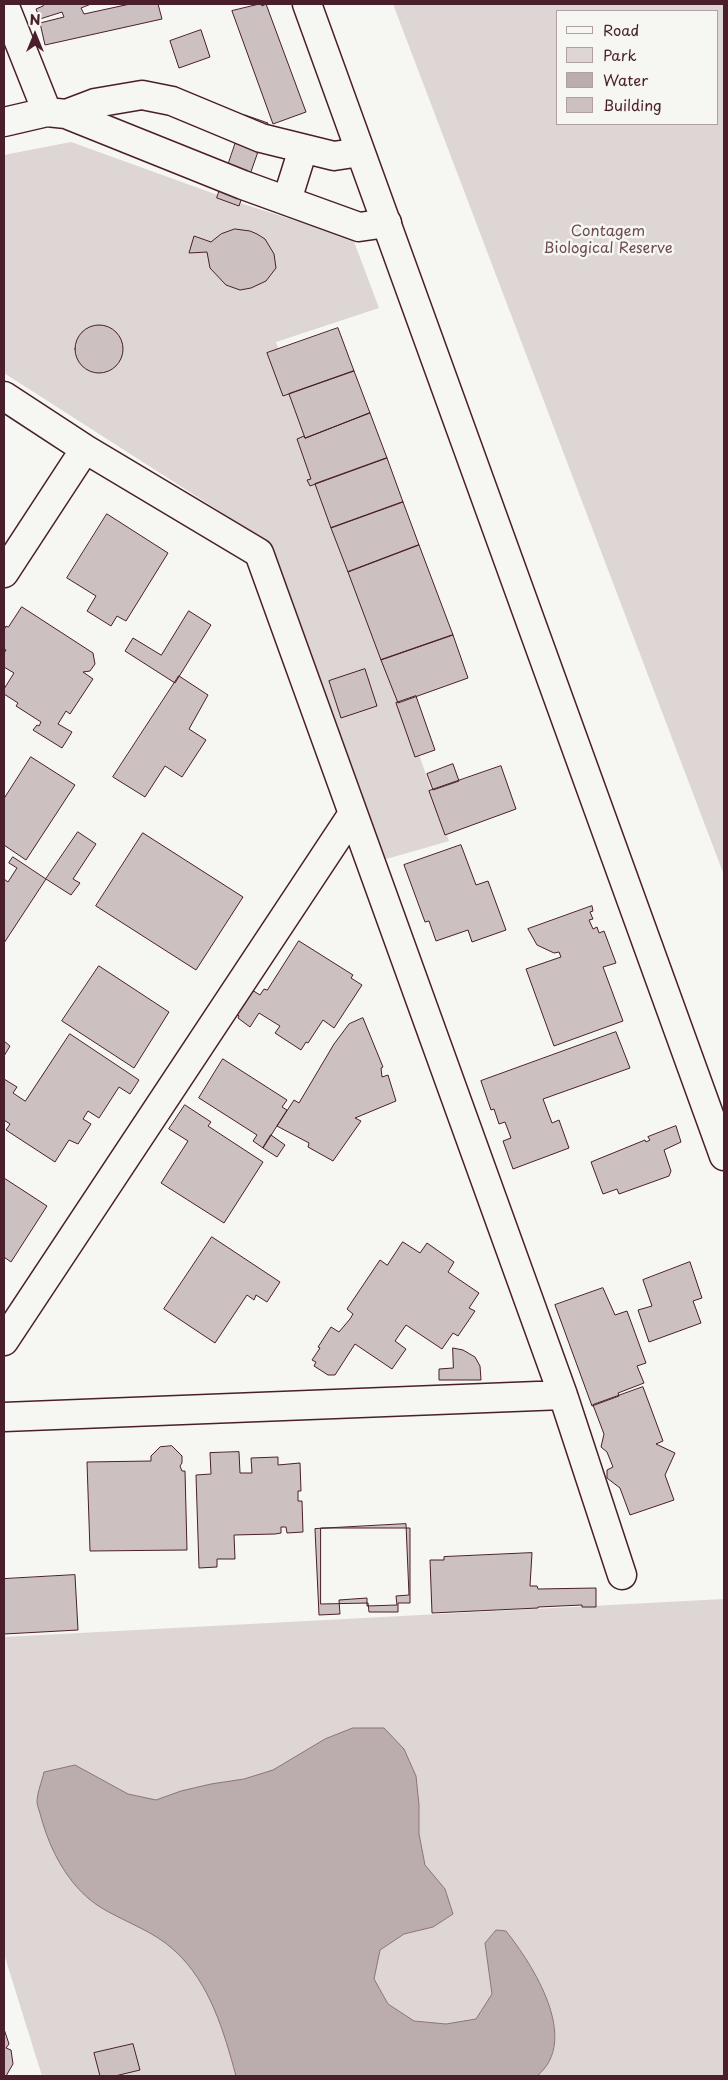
<!DOCTYPE html>
<style>
body{margin:0}
#map{position:relative;width:728px;height:2080px;overflow:hidden;background:#f6f6f2;font-family:"Playpen Sans",sans-serif}
canvas{display:block}
.frame{position:absolute;inset:0;border:5px solid #4a1f2b;pointer-events:none}
.legend{position:absolute;left:556px;top:10px;width:162px;height:115px;box-sizing:border-box;background:#f6f6f2;border:1px solid #b1a0a2;margin:0;padding:6px 9px;list-style:none;font-size:15px;color:#4a1f2b}
.legend li{display:flex;align-items:center;gap:10px;height:25px}
.legend b{width:25px;border:1px solid #b1a0a2}
.north{position:absolute;left:10px;top:10px;width:50px;height:50px;-webkit-text-stroke:4px #f6f6f2;paint-order:stroke;rotate:0deg;font-size:14px;font-weight:700;line-height:20px;text-align:center;color:#4a1f2b}
.north::after{content:'';display:block;margin:auto;width:18px;height:22px;background:#4a1f2b;clip-path:polygon(50% 0,100% 100%,50% 72%,0 100%)}
</style>
<div id="map">
<canvas width="728" height="2080"></canvas>
<div class="frame"></div>
<ul class="legend">
<li><b style="height:6px;background:#f6f6f2"></b>Road</li>
<li><b style="height:14px;background:#ddd6d5"></b>Park</li>
<li><b style="height:14px;background:#bbadae"></b>Water</li>
<li><b style="height:14px;background:#ccc1c0"></b>Building</li>
</ul>
<div class="north">N</div>
</div>
<script>
const ctx = document.querySelector('canvas').getContext('2d');
ctx.lineJoin = 'round';
function paint(path, color) { ctx.fillStyle = color; ctx.fill(path, 'evenodd'); }
function strokePath(path, color, width, dash) { ctx.strokeStyle = color; ctx.lineWidth = width; ctx.lineCap = dash ? 'butt' : 'round'; ctx.setLineDash(dash || []); ctx.stroke(path); }
function write(font, color, halo, rows, align = 'center') {
  ctx.font = font + ' "Playpen Sans",sans-serif'; ctx.lineWidth = 5; ctx.setLineDash([]); ctx.textBaseline = 'middle'; ctx.strokeStyle = halo; ctx.fillStyle = color; for (const [text, x, y, turn = 0] of rows) {
    ctx.save(); ctx.translate(x, y); ctx.rotate((+turn || 0) * Math.PI / 180); ctx.textAlign = isNaN(turn) ? turn : align; if (halo) ctx.strokeText(text, 0, 0); ctx.fillText(text, 0, 0); ctx.restore();
  }
}
paint(new Path2D(`
 M393,4H724V875ZM557,11H717V124H557Z
 M71,142L237,202L353,239L379,308L276,342L449,841L383,860L266,541L4,373V155Z
 M724,1599V2076H42L4,1954V1637Z`), '#ddd6d5');
const water = new Path2D(`
 M353,1728H384L404,1749L416,1776L419,1805V1834L425,1865L445,1889L453,1914L433,1927L404,1934L380,1950L374,1979L388,2004L414,2021L446,2024L476,2019L492,1994L485,1943L496,1930L506,1931C533,1965 581,2040 537,2076H236C224,2032 210,1983 175,1951C153,1930 121,1921 97,1905C68,1885 50,1850 41,1817C40,1812 37,1806 37,1802C37,1793 42,1781 44,1772L75,1765L128,1794L156,1800L181,1791L211,1784L244,1779L273,1770L325,1739Z`);
paint(water, '#bbadae');
strokePath(water, '#8e747a', 1);
const building = new Path2D(`
 M43,4H91L81,8L84,14L130,4H158L162,19L45,45L40,23L64,17L62,12L40,19L36,9L43,6Z
 M261,4L262,6L266,4L306,112L273,124L232,11Z
 M201,30L210,57L179,68L170,41Z
 M245,115L268,123L239,206L217,198Z
 M235,229L250,231L257,234L265,239L274,254L276,268L266,281L251,288L240,290L226,285L210,268L207,252L189,253L194,236L211,242L221,234Z
 M75 349a24 24 0 1 1 48 0a24 24 0 1 1-48 0Z
 M338,328L354,371L283,396L267,353Z
 M354,371L370,413L305,438L289,394Z
 M370,413L387,458L310,486L307,480L311,479L297,439L304,436L305,438Z
 M387,458L403,502L331,528L315,484Z
 M403,502L419,545L348,572L331,528Z
 M107,514L168,553L126,621L117,616L111,626L87,611L96,596L67,578Z
 M419,545L453,635L381,660L348,572Z
 M22,607L93,653L95,664L90,671L83,672L93,679L70,714L66,711L58,724L72,732L62,748L33,730L37,725L39,726L41,722L16,706L18,703L4,694V689L14,673L4,667V653L6,650L4,649V630L6,626L8,627Z
 M189,611L211,625L175,683L125,651L133,638L161,655Z
 M453,635L468,678L398,703L381,660Z
 M365,669L377,706L341,718L329,681Z
 M179,676L208,695L189,729L206,740L182,777L165,766L145,797L113,777Z
 M416,696L435,750L415,757L396,703Z
 M31,757L75,785L26,860L4,845V799Z
 M453,764L459,781L433,790L427,774Z
 M501,766L516,809L445,835L429,791Z
 M78,832L96,844L73,879L80,883L71,895L46,879Z
 M143,833L243,897L196,970L96,906Z
 M461,845L476,885L488,881L506,930L472,942L468,930L436,941L429,921L425,922L404,865Z
 M13,857L46,879L4,943V879L8,882L17,868L9,863Z
 M592,906L593,911L590,912L593,919L589,920L593,929L597,927L599,933L604,931L616,963L603,967L623,1021L554,1046L526,969L561,957L559,952L554,953L537,945L528,929Z
 M299,941L353,975L351,978L362,985L334,1028L323,1020L308,1043L306,1042L301,1050L275,1033L280,1026L259,1013L250,1027L238,1018L239,1016L237,1014L252,990L260,995L264,989L267,990Z
 M99,966L169,1012L134,1068L62,1021Z
 M363,1018L383,1067L381,1068L382,1077L388,1075L396,1101L355,1118L361,1121L333,1161L308,1147L309,1143L277,1126L294,1100L299,1103L334,1044L349,1024Z
 M616,1032L630,1068L543,1099L552,1123L559,1120L569,1148L513,1169L503,1141L511,1138L505,1122L499,1124L494,1109L491,1110L481,1081Z
 M70,1034L139,1080L130,1094L119,1087L99,1118L88,1111L83,1119L91,1124L78,1144L69,1140L55,1162L6,1130L10,1124L4,1120V1079L17,1087L13,1093L25,1101Z
 M4,1041L10,1046L4,1056Z
 M223,1059L287,1100L282,1107L287,1110L263,1148L253,1141L257,1135L199,1098Z
 M185,1105L211,1122L208,1126L263,1162L224,1223L161,1183L188,1141L169,1129Z
 M676,1126L681,1142L664,1150L671,1171L669,1176L619,1194L617,1189L603,1194L591,1162L645,1140L646,1142L650,1140L648,1137Z
 M271,1135L285,1145L277,1157L263,1148Z
 M4,1178L47,1206L11,1262L4,1257Z
 M212,1237L280,1282L267,1302L256,1295L254,1300L247,1295L215,1343L164,1309Z
 M403,1242L420,1253L427,1243L454,1262L448,1272L479,1293L469,1308L475,1311L458,1336L453,1333L442,1349L406,1325L395,1341L406,1349L392,1369L355,1344L335,1375H328L314,1366L316,1362L312,1360L320,1348L318,1347L331,1327L339,1332L350,1319L353,1314L347,1309L380,1260L387,1265Z
 M690,1262L702,1298L693,1301L701,1323L649,1342L638,1310L652,1306L643,1280Z
 M603,1288L615,1315L627,1311L646,1363L637,1366L644,1383L618,1393L619,1396L592,1406L555,1305Z
 M453,1348L463,1350L475,1357L480,1366L481,1380H439V1369L453,1368Z
 M643,1387L663,1441L656,1444L675,1453L665,1475L674,1500L630,1515L620,1488L607,1478V1470L613,1467L607,1452L601,1447L604,1434L593,1405Z
 M172,1446L182,1456V1463L180,1466L182,1471H185L187,1550L90,1551L87,1462L151,1461V1456L160,1447Z
 M239,1452L240,1473H252L251,1458L278,1457V1465L300,1463L301,1491H298V1501H302L303,1532L287,1533L286,1527H281V1533L275,1534L234,1535L235,1559H217V1567L199,1568L196,1475L211,1474L210,1453Z
 M406,1524L409,1595L396,1596L397,1605L367,1606V1598L339,1600L340,1614L319,1615L315,1529Z
 M321,1528H410V1603H398V1612H369L368,1603L321,1604Z
 M532,1553L530,1586H537L538,1589L596,1588V1607H582V1605L538,1607V1608L432,1613L430,1560H444V1557Z
 M75,1575L78,1630L4,1634V1579Z
 M4,2029L9,2044L6,2048L11,2050L13,2064L6,2076H4Z
 M133,2044L140,2070L115,2076H100L94,2053Z`);
paint(building, '#ccc1c0');
strokePath(building, '#4a1f2b', 1);
const minor = new Path2D(`
 M4,4L47,112
 M66,114L95,103L142,95L172,101L261,138L334,156L360,152
 M4,122L47,112L66,114L243,185L359,227L387,223
 M287,200L303,149
 M4,396L85,449L259,553L563,1395L622,1575
 M4,573L85,449
 M4,1341L352,815
 M4,1417L563,1395`);
const tertiary = new Path2D(`
 M307,4L724,1156`);
strokePath(minor, '#4a1f2b', 31);
strokePath(tertiary, '#4a1f2b', 31);
strokePath(minor, '#f6f6f2', 28);
strokePath(tertiary, '#f6f6f2', 28);
write('15px', '#6f4d56', '#f6f6f2', [
 ["Contagem",608,232],
 ["Biological Reserve",608,249]
]);
</script>
